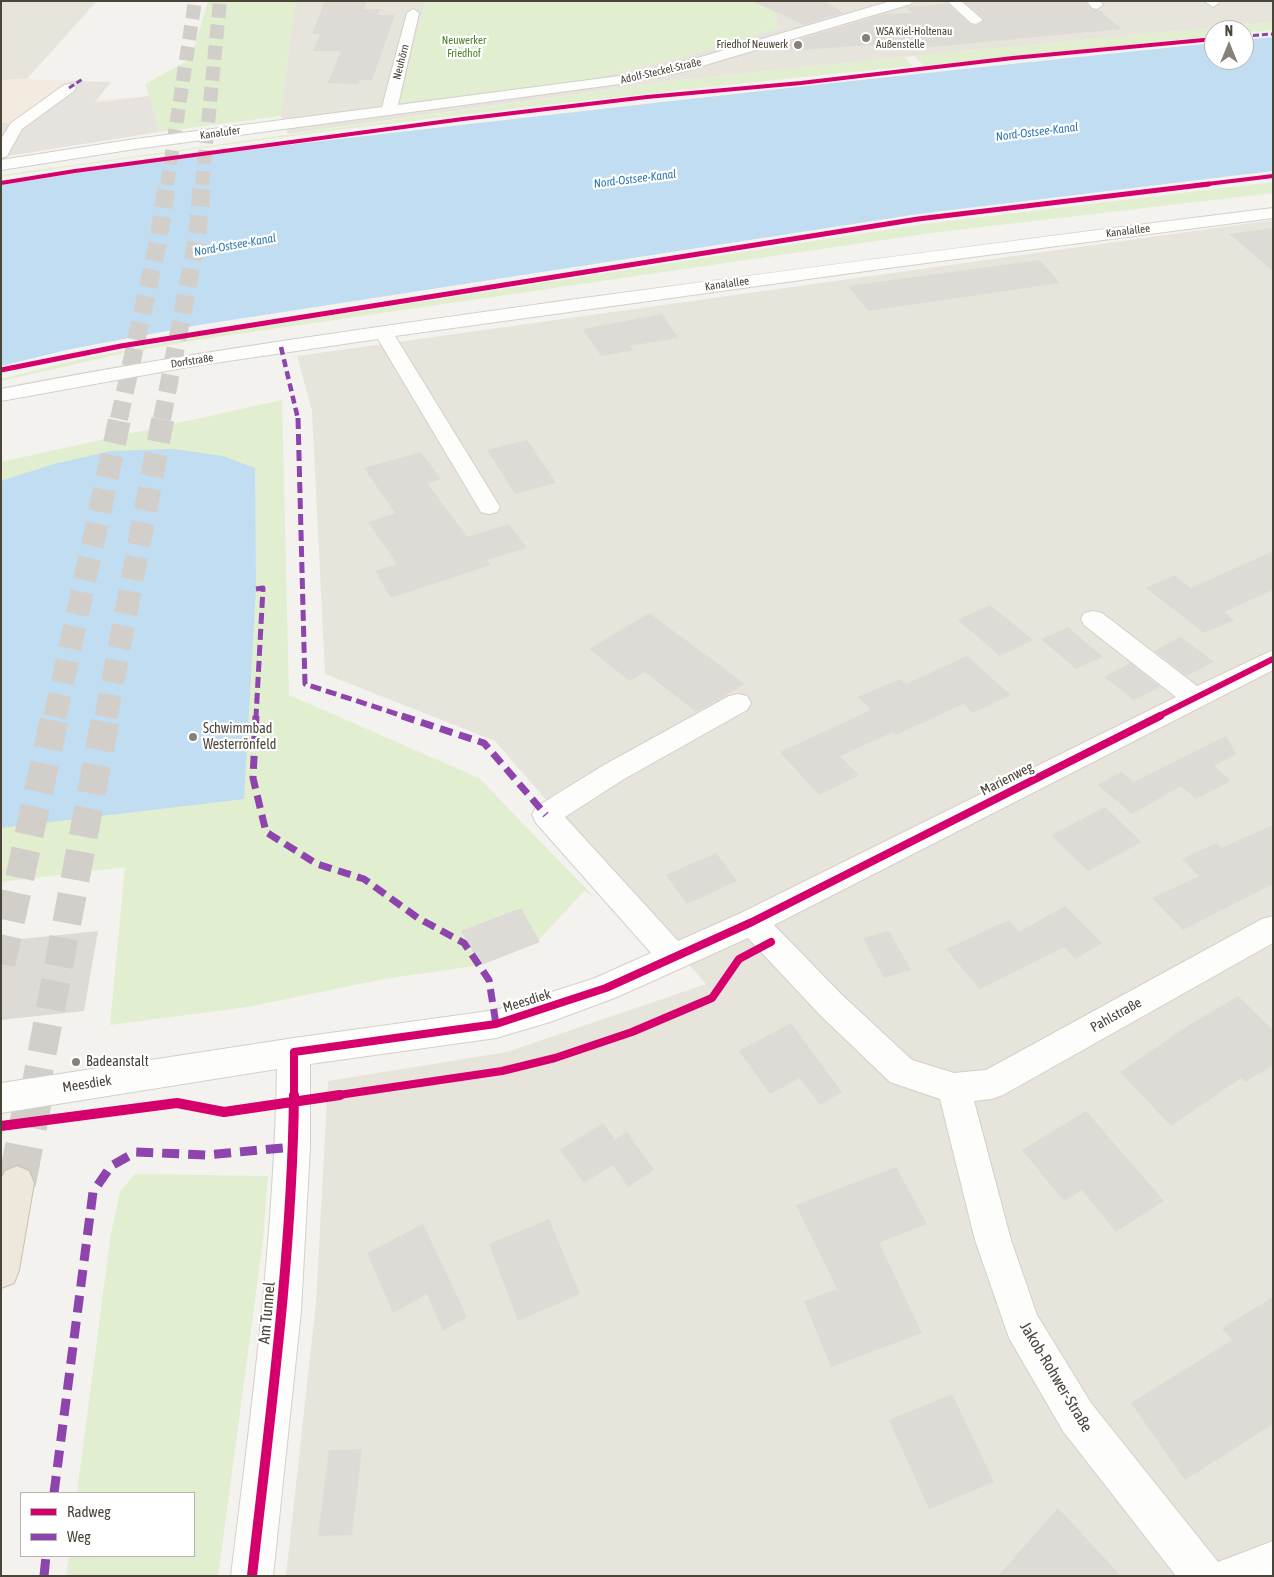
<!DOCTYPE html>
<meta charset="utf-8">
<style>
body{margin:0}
#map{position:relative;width:1274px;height:1577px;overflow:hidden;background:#f4f2ee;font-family:"Asap Condensed",sans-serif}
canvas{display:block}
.frame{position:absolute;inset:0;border:2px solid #4b4439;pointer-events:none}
.legend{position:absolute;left:20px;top:1492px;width:175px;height:65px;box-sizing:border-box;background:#fff;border:1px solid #b7b4b0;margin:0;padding:6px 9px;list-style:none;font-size:15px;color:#4b4439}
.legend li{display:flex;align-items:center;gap:10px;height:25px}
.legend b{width:25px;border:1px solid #b7b4b0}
.north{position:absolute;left:1204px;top:20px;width:50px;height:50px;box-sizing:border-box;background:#fff;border:1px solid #b7b4b0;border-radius:50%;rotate:0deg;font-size:14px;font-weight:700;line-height:20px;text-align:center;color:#4b4439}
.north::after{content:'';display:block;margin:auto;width:18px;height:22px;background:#868178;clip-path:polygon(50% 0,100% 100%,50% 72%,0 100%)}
</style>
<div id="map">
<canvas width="1274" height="1577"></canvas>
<div class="frame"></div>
<ul class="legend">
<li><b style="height:6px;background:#d6006c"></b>Radweg</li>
<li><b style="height:6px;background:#8e44ad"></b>Weg</li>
</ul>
<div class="north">N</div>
</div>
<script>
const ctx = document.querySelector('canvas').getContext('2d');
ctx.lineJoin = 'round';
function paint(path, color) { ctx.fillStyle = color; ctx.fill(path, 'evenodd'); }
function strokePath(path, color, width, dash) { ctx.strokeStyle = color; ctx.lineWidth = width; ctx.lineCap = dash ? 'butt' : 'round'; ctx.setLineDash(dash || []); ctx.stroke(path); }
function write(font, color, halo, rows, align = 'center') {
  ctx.font = font + ' "Asap Condensed",sans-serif'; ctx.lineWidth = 4.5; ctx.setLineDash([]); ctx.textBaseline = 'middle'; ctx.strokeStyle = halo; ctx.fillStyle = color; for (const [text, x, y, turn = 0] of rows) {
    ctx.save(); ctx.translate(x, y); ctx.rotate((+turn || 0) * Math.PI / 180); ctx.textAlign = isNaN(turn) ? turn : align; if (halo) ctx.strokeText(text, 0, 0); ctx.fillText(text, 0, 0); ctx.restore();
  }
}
paint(new Path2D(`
 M1,1H97L27,79L1,80Z
 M295,1H425L401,102L589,79L687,56L779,28L770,1H1273V22L914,56L671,81L288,134L281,116Z
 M1273,220V1576H286L316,1302L328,1081L507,1052L706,984L495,741L325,674L312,411L297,356Z`), '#e7e4dc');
paint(new Path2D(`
 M27,79L80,81L55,98L92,100L149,96L159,132L1,157V80Z`), '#f3ebdf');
paint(new Path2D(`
 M208,1H295L281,116L159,132L145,84L191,59Z
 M425,1H770L779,28L687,56L589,79L400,103Z
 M1273,22V30L1244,33V30H1214V36L924,66L914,56Z
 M904,57L913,66C609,96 304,131 1,177V175L671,81Z
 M1273,182V193L931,233L197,340L120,354L1,381V379L80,359L199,336L924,224Z
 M282,400L289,695L479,778L594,897L584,891L535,944L481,965L384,979L247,1007L110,1025L125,867L1,882V462Z
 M135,1174L268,1176L263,1241L218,1576H66L69,1556H194V1493H77L111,1233L120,1192Z`), '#e1eecf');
paint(new Path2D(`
 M71,81L111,82L94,103L149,96L159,132L1,157V123H12Z`), '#e6e3df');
paint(new Path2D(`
 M1273,37V171L918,214L199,325L71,349L1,366V185C156,159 313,142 470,124C718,95 966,68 1214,43V60H1244V40Z
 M174,449L223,456L255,468L256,589L244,799L1,828V481L54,464L111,451Z`), '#c0ddf1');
paint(new Path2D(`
 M325,1H367L364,9H380L377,15H395L372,80H360L358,84L328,83L341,51H313L320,34H312Z
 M752,1H824L843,13L804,25Z
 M972,1H1085L1090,9L1099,10L1122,29L910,49L903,43L784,51L783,44L884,14L913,13L906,7L947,4L970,24L977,26L985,20L965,2Z
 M1273,228V271L1229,234Z
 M1040,260L1060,283L868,311L848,286Z
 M662,314L678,338L630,346L633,350L601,356L583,329Z
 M527,440L556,483L515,494L487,450Z
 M421,452L441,479L427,483L467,537L509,524L527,548L487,560L491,565L391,598L375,571L397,564L368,522L395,513L364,468Z
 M1273,551V590L1224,612L1234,620L1204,633L1146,588L1174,575L1191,588Z
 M990,605L1033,640L1000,656L958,620Z
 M649,613L745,684L696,712L645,672L630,681L589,649Z
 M1068,627L1103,657L1076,669L1041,639Z
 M1181,637L1214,662L1187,676L1154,651Z
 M967,656L1011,695L973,713L963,704L896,735L893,732L840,756L859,775L819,795L780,752L871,710L858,697L900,679L906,684Z
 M1130,663L1160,687L1134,700L1104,677Z
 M1226,736L1236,754L1214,766L1231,781L1196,799L1181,786L1132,814L1098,785L1121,772L1134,782Z
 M1105,807L1142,842L1088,871L1051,835Z
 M1273,825V884L1183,930L1152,898L1199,876L1182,859L1216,843L1221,848Z
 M716,853L737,881L687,904L666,875Z
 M1065,906L1102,943L1075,959L1064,947L980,989L946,949L1009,920L1019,932Z
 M521,908L540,942L481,965L461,931Z
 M98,931L84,1011L1,1020V941Z
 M889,931L911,970L884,978L863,938Z
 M1238,996L1273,1030V1065L1245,1082L1241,1078L1171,1126L1120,1072L1189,1025Z
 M791,1023L842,1092L820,1105L800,1078L770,1094L739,1051Z
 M1086,1111L1164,1201L1116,1232L1082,1190L1064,1201L1022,1150Z
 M603,1123L615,1140L627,1132L654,1170L628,1187L613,1165L584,1183L560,1150Z
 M896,1167L927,1224L879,1243L922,1333L831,1367L804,1301L837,1289L796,1205Z
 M549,1219L580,1294L518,1321L489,1244Z
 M423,1224L467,1317L443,1331L427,1294L393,1313L367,1253Z
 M1273,1297V1424L1185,1480L1131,1403L1232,1340L1222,1328Z
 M952,1394L994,1482L929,1509L889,1420Z
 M362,1449L352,1535L318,1536L329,1450Z
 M1058,1508L1121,1576H998Z`), '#dedbd6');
strokePath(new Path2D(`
 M167,185L195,1
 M202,185L220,1`), '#d2cfca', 14, [14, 7]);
strokePath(new Path2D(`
 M119,419L158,242L167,184
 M162,419L197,238L202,184`), '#d2cfca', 18, [18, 9]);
strokePath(new Path2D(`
 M55,717L120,418
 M106,717L163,418`), '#d2cfca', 23, [23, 12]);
strokePath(new Path2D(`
 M1,964L55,716
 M34,1096L106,716`), '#d2cfca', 29, [29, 15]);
strokePath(new Path2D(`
 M17,1183L34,1095`), '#d2cfca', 38, [38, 19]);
const minor = new Path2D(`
 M891,1H912L911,4L685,71L627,83L135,149L1,170V160L135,139L382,107L407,13L413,9L419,13L398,105L627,75L677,64Z
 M947,1H961L983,20L976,24L971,23Z
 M1087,1H1100L1103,5L1097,9L1092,8Z
 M1204,1H1218L1219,3L1213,7Z
 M69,84L74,85L76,88L74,91L22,129L7,156L1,158V139L11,123L64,85Z
 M1273,208V218L895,267L395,336L500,507L497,512L489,514L481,512L478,507L378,339L194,366L1,401V389C189,352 379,327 569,300C803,268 1038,237 1273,208Z
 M1093,611L1102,613L1197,686L1273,650V670L774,925L842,995L912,1060L954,1073L986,1070L1262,919L1273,916V943L1003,1095L991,1099L974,1101L1011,1240L1037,1315L1091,1403L1218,1562L1273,1541V1576H1176L1063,1431L1009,1338L975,1240L940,1099L890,1082L820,1015L748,938L617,997L550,1022L496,1038L310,1064V1147L301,1311L273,1576H231C252,1407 274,1239 277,1069L1,1113V1083L294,1038L496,1010L595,978L651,953L536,823L532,815L536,807L604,765L729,696L738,694L747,696L751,703L747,710L624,779L565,817L678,941L741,913L1176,697L1084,625L1081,619L1084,613Z`);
const highway = new Path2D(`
 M17,1166L29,1171L34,1183L19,1270L14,1283L1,1288V1179L5,1171Z`);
strokePath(minor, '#d2d0cb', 2);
strokePath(highway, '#ccbfa9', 2);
paint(minor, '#fdfdfc');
paint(highway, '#ede8db');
strokePath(new Path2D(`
 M1244,36L1273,34
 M69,88L84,78`), '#8e44ad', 3, [6, 3]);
strokePath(new Path2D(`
 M281,347L298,419`), '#8e44ad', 4.5, [8, 4.5]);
strokePath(new Path2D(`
 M298,418L305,684L406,717
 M256,589L263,588L256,717`), '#8e44ad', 5, [11, 5]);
strokePath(new Path2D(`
 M256,716L253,778L266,832L317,864L364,879L418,918L464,943L489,980L496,1024
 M402,716L484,743L546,815`), '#8e44ad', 7, [13, 7]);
strokePath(new Path2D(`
 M54,1493L93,1192L111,1166L136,1152L206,1155L293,1147
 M44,1576L46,1556`), '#8e44ad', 9, [17, 9]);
strokePath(new Path2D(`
 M1,183L75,171L463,119L647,97L801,83L1013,58L1214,39
 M1199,185L1273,176`), '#d6006c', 4);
strokePath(new Path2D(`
 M1,370L121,346L918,219L1209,184`), '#d6006c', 5);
strokePath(new Path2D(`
 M1157,717L1273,659`), '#d6006c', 6);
strokePath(new Path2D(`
 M294,1096V1052L496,1024L606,988L752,922L1160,716
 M332,1096L502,1071L555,1058L632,1032L712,998L739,959L771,942`), '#d6006c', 8);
strokePath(new Path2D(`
 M1,1126L177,1103L224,1112L340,1095
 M252,1576C270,1416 292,1256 294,1095`), '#d6006c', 10);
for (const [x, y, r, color] of [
 [866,38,5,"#868178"],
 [798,45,5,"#868178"],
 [193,737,5,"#868178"],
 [76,1062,5,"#868178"]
]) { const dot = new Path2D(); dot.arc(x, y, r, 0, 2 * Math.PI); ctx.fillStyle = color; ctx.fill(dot); strokePath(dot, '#fff', 2); }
write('11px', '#4b4439', '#fff', [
 ["WSA Kiel-Holtenau",876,32],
 ["Außenstelle",876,45],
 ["Friedhof Neuwerk",788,45,"right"]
], 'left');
write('11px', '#4a7f2a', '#fff', [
 ["Neuwerker",464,41],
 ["Friedhof",464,54]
]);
write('11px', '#4b4439', '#fff', [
 ["Neuhörn",401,62,-76],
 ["Adolf-Steckel-Straße",661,71,-13],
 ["Kanalufer",220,133,-8],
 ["Kanalallee",1128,231,-7],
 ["Kanalallee",727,284,-8],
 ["Dorfstraße",192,361,-9]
]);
write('italic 12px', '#2e7ab2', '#fff', [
 ["Nord-Ostsee-Kanal",1037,132,-7],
 ["Nord-Ostsee-Kanal",635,179,-7],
 ["Nord-Ostsee-Kanal",235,245,-10]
]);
write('14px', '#4b4439', '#fff', [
 ["Schwimmbad",203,729],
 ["Westerrönfeld",203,745],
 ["Badeanstalt",86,1062]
], 'left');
write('14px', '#4b4439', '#fff', [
 ["Marienweg",1007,779,-27],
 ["Meesdiek",527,1001,-17],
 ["Pahlstraße",1116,1015,-29],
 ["Meesdiek",87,1084,-9]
]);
write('16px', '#4b4439', '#fff', [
 ["Am Tunnel",267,1313,-85],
 ["Jakob-Rohwer-Straße",1056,1377,59]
]);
</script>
